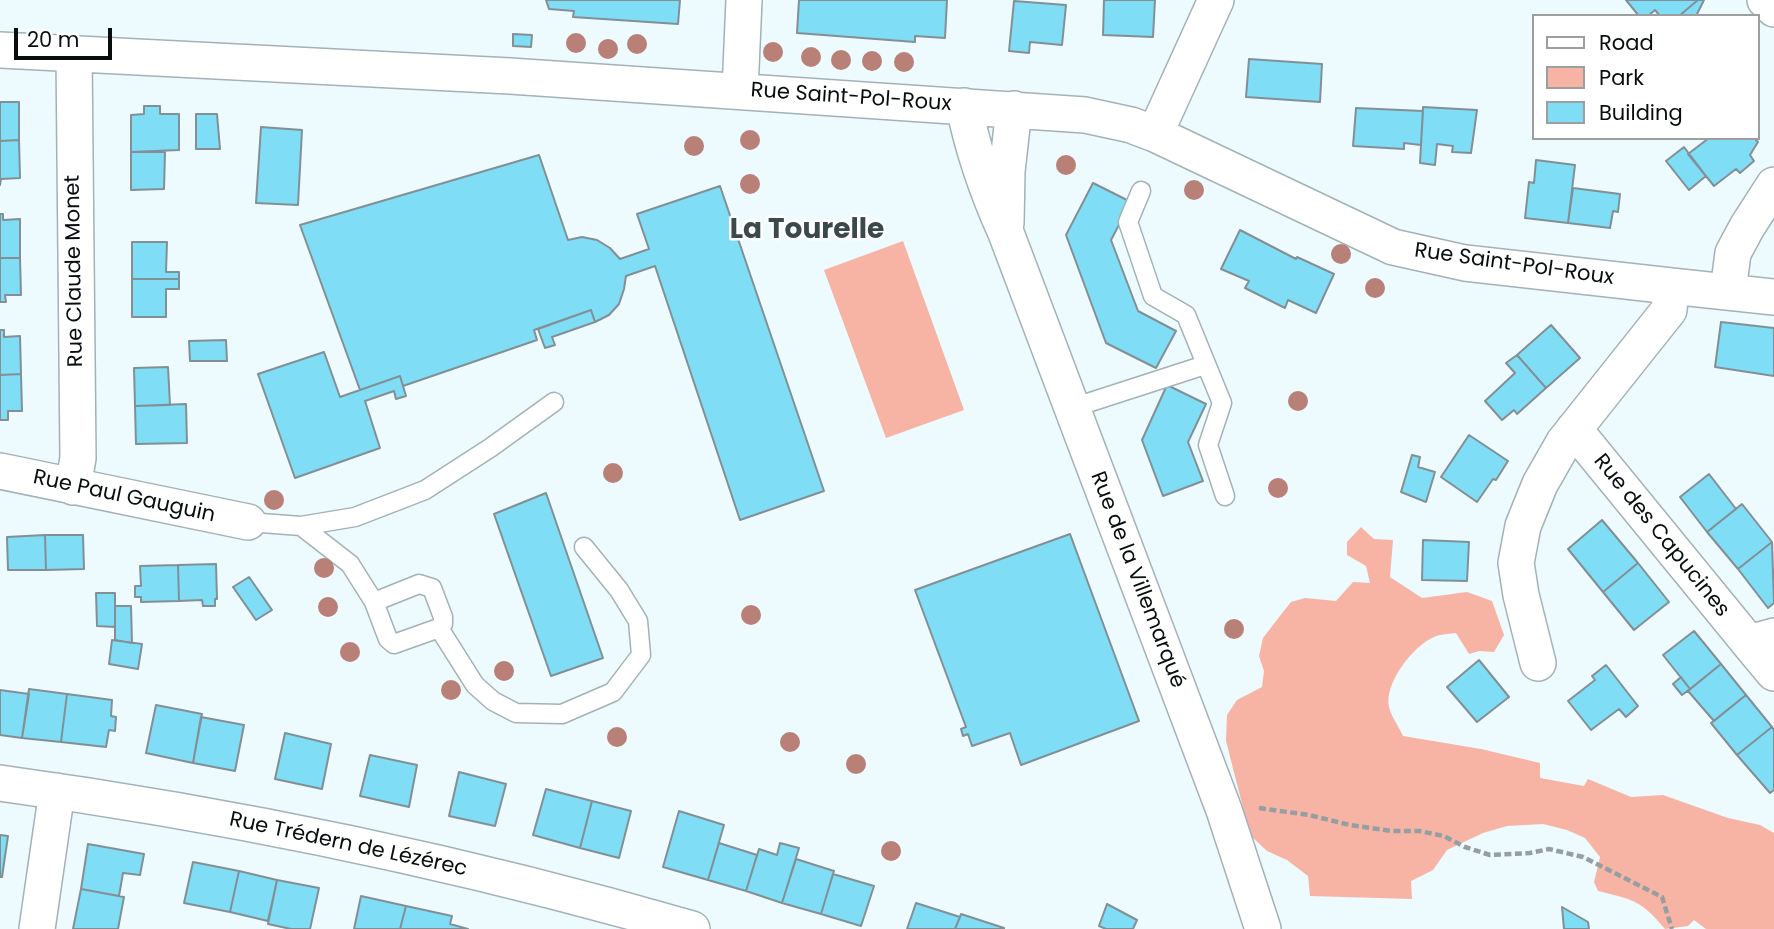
<!DOCTYPE html>
<meta charset="utf-8">
<style>
body{margin:0}
#map{position:relative;width:1774px;height:929px;overflow:hidden;background:#edfafe;font-family:Poppins,sans-serif}
canvas{display:block}
.legend{position:absolute;left:1532px;top:14px;width:228px;height:126px;box-sizing:border-box;background:#fff;border:2px solid #9c9e9f;margin:0;padding:9px 12px;list-style:none;font-size:21px;color:#080d0e}
.legend li{display:flex;align-items:center;gap:14px;height:35px}
.legend b{width:35px;border:2px solid #9c9e9f}
.scale{position:absolute;left:14px;top:28px;width:98px;height:32px;box-sizing:border-box;border:4px solid #080d0e;border-top:0;padding-left:9px;font-size:21px;line-height:24px;white-space:nowrap;color:#080d0e;-webkit-text-stroke:5px #fff;paint-order:stroke}
</style>
<div id="map">
<canvas width="1774" height="929"></canvas>
<ul class="legend">
<li><b style="height:9px;background:#fff"></b>Road</li>
<li><b style="height:19px;background:#f7b4a5"></b>Park</li>
<li><b style="height:19px;background:#7fddf6"></b>Building</li>
</ul>
<div class="scale">20 m</div>
</div>
<script>
const ctx = document.querySelector('canvas').getContext('2d');
ctx.lineJoin = 'round';
function paint(path, color) { ctx.fillStyle = color; ctx.fill(path, 'evenodd'); }
function strokePath(path, color, width, dash) { ctx.strokeStyle = color; ctx.lineWidth = width; ctx.lineCap = dash ? 'butt' : 'round'; ctx.setLineDash(dash || []); ctx.stroke(path); }
function write(font, color, halo, rows, align = 'center') {
  ctx.font = font + ' Poppins,sans-serif'; ctx.lineWidth = 5; ctx.setLineDash([]); ctx.textBaseline = 'middle'; ctx.strokeStyle = halo; ctx.fillStyle = color; for (const [text, x, y, turn = 0] of rows) {
    ctx.save(); ctx.translate(x, y); ctx.rotate((+turn || 0) * Math.PI / 180); ctx.textAlign = isNaN(turn) ? turn : align; if (halo) ctx.strokeText(text, 0, 0); ctx.fillText(text, 0, 0); ctx.restore();
  }
}
paint(new Path2D(`
 M903,241L964,410L886,438L824,270Z
 M1361,527L1374,539L1393,540L1390,577L1422,598L1467,592L1492,601L1504,635L1494,652L1479,651L1469,654L1456,633C1449,634 1440,634 1434,637C1413,646 1384,683 1389,707C1391,716 1399,727 1403,736L1481,749L1540,763V778L1584,786L1588,779L1631,797L1663,795L1728,818L1760,825L1774,833V929H1706L1694,920L1688,926L1665,929C1640,899 1633,900 1598,891L1594,882L1600,857L1585,838L1567,830L1543,824L1507,826L1483,833L1447,850L1433,870L1411,881L1412,899L1310,896L1308,876L1287,860L1267,851L1250,835L1226,741L1227,715L1237,700L1262,687L1264,671L1259,656L1263,638L1283,612L1291,602L1305,598L1336,601L1353,582L1370,583L1366,566L1347,555V542Z`), '#f7b4a5');
const building = new Path2D(`
 M546,0H680L678,24L573,17L574,11L549,9Z
 M799,0H947L945,38L915,36V42L797,33Z
 M1104,0H1155L1153,37L1103,35Z
 M1626,0H1698L1679,16H1660L1655,10L1648,16H1639Z
 M1698,0H1704L1697,14L1700,16H1679Z
 M1014,1L1066,5L1062,45L1030,42L1029,53L1009,51Z
 M513,34L532,35L531,47L513,46Z
 M1249,59L1322,64L1320,102L1246,97Z
 M0,102H19V140L0,141Z
 M144,106H160V114H179V150L131,152V115L144,114Z
 M1423,107L1477,110L1471,153L1452,152L1453,146L1437,144L1435,165L1420,163Z
 M1356,108L1423,111L1421,145L1404,143V149L1353,146Z
 M196,114H217L220,149H196Z
 M261,127L302,130L298,205L256,203Z
 M1709,138H1754L1758,142L1750,155L1754,161L1740,173L1736,169L1714,186L1688,154Z
 M19,140L20,178L1,179L0,185V141Z
 M1684,147L1706,176L1689,190L1666,161Z
 M131,152H165L164,189L131,190Z
 M539,155L568,240L582,237L597,240L610,248L620,259L649,249L637,214L720,186L824,491L740,520L655,266L626,276L624,289L619,304L609,315L595,322L591,310L534,330L537,340L403,386L400,376L360,390L300,225Z
 M1536,160L1575,165L1568,223L1525,218L1529,182L1534,183Z
 M1093,183L1131,202L1111,240L1138,311L1176,331L1156,368L1106,343L1066,235Z
 M1573,188L1620,194L1618,212L1613,211L1610,228L1568,223Z
 M0,214H3V220L20,219V258H0Z
 M1240,230L1296,259L1297,257L1334,274L1316,313L1288,300L1285,308L1245,288L1249,281L1221,269Z
 M132,242H167L166,272H179V279H132Z
 M0,258H20L21,295H5L6,302H0Z
 M132,279H179V289H166V317H132Z
 M591,310L595,322L552,337L555,345L545,348L538,329Z
 M1721,322L1774,328V376L1715,367Z
 M1551,325L1580,358L1546,388L1517,355Z
 M0,330H4V337L20,336L21,374L0,375Z
 M226,340L227,361H190L189,341Z
 M324,352L340,397L400,376L406,396L396,399L394,391L365,401L380,448L295,478L258,374Z
 M1517,355L1546,388L1517,414L1514,410L1502,420L1485,401L1515,373L1506,363Z
 M168,367L170,405L135,406L134,368Z
 M21,374L22,411H8V420H0V375Z
 M1167,385L1206,404L1188,442L1203,481L1163,496L1142,440Z
 M186,404L187,443L136,444L135,406Z
 M1469,435L1508,461L1496,480L1493,479L1477,502L1441,477Z
 M1412,455L1420,457L1418,467L1435,472L1426,502L1401,492Z
 M1709,474L1736,509L1707,532L1680,497Z
 M546,493L603,658L551,676L494,514Z
 M1742,504L1772,542L1738,569L1707,532Z
 M1602,520L1638,563L1603,592L1568,549Z
 M1070,534L1139,721L1021,765L1010,733L972,746L968,734L963,736L961,729L966,727L915,590Z
 M45,535L46,570H8L7,537Z
 M45,535H83L84,569L46,570Z
 M1423,540L1469,542L1467,581L1422,580Z
 M1772,542L1774,603L1768,608L1738,569Z
 M1638,563L1669,602L1634,630L1603,592Z
 M216,564L217,599H215V606H203L202,600L179,601L178,565Z
 M178,565L179,601L141,602V597H135V586H141L140,566Z
 M249,577L272,610L256,620L233,587Z
 M96,593H115V627L97,626Z
 M115,606H131L132,643L115,640Z
 M1694,631L1721,664L1690,689L1663,655Z
 M112,640L142,644L138,669L109,664Z
 M1479,660L1509,697L1477,722L1447,687Z
 M1721,664L1746,695L1714,721L1688,691Z
 M1606,665L1638,706L1626,717L1619,709L1591,730L1568,701L1595,680L1592,676Z
 M1681,677L1690,689L1682,695L1673,684Z
 M29,689L67,694L61,742L22,738Z
 M0,690L29,694L22,738L0,735Z
 M67,694L112,700L111,716L116,717L115,731L109,730L106,747L61,742Z
 M1746,695L1772,727L1737,755L1711,723Z
 M156,705L202,714L193,763L146,753Z
 M201,717L244,725L235,771L193,763Z
 M1772,727L1774,730V790L1770,793L1737,755Z
 M285,733L331,744L322,789L275,779Z
 M370,755L417,765L409,807L360,796Z
 M459,772L506,784L495,826L449,816Z
 M546,789L592,801L580,848L533,835Z
 M592,801L631,811L619,858L580,848Z
 M679,811L724,825L708,880L663,867Z
 M0,835L8,836L2,877H0Z
 M719,843L757,855L746,891L708,880Z
 M780,843L799,848L782,903L746,891L759,849L777,855Z
 M88,844L144,854L140,875L123,873L119,896L81,889Z
 M796,859L834,871L821,914L782,903Z
 M193,862L239,871L230,912L184,903Z
 M239,871L277,880L268,921L230,912Z
 M833,874L874,886L861,926L821,914Z
 M277,880L319,888L310,929H291L268,924Z
 M81,889L124,897L118,929H73Z
 M361,896L406,906L400,929H354Z
 M916,903L960,917L955,929H907Z
 M1107,904L1137,920L1133,929H1106L1099,926Z
 M406,906L452,916L450,924L468,929H400Z
 M1562,907L1588,922L1589,929H1564Z
 M961,914L1004,928V929H955Z`);
paint(building, '#7fddf6');
strokePath(building, '#829095', 2);
const service = new Path2D(`
 M1141,191L1128,222L1153,296L1186,315L1222,403L1208,445L1225,496
 M1072,408L1205,365
 M248,522L301,526L355,517L425,490L490,448L554,402
 M301,526L350,564L374,602L388,639L394,644L439,628L443,624V617L432,588L419,584L374,602
 M439,628L475,685L493,701L516,713L562,714L613,692L641,655L638,621L619,590L584,547`);
const minor = new Path2D(`
 M1765,0L1774,9
 M0,50L510,76L1085,115L1131,125L1155,134L1393,247L1465,263L1671,286
 M740,91L744,0
 M964,106C973,151 987,191 1006,233L1224,810L1263,929
 M1155,134L1216,0
 M1006,223L1007,171L1014,109
 M1728,291L1733,253L1747,227L1774,185
 M1574,429L1749,643L1774,636
 M0,471L248,522
 M73,487L78,458L74,54
 M1749,643L1774,673
 M1538,663L1521,595L1516,563L1523,526L1540,484L1564,442L1669,310L1671,286L1774,297
 M0,783C234,815 465,863 692,929
 M37,929L57,791`);
strokePath(service, '#a3b2b6', 21);
strokePath(minor, '#a3b2b6', 38);
strokePath(new Path2D(`
 M1259,808L1309,815L1350,825L1392,831H1419L1444,836L1465,847L1490,855L1530,853L1549,849L1583,857L1662,897L1672,929`), '#959ea1', 4.5, [7, 3.5]);
strokePath(service, '#fff', 18);
strokePath(minor, '#fff', 35);
ctx.fillStyle = '#b88076';
for (const [x, y] of [
 [576,43],
 [637,44],
 [608,49],
 [773,52],
 [811,57],
 [841,60],
 [872,61],
 [904,62],
 [750,140],
 [694,146],
 [1066,165],
 [750,184],
 [1194,190],
 [1341,254],
 [1375,288],
 [1298,401],
 [613,473],
 [1278,488],
 [274,500],
 [324,568],
 [328,607],
 [751,615],
 [1234,629],
 [350,652],
 [504,671],
 [451,690],
 [617,737],
 [790,742],
 [856,764],
 [891,851]
]) { ctx.beginPath(); ctx.arc(x, y, 10, 0, 2 * Math.PI); ctx.fill(); }
write('21px', '#080d0e', '#fff', [
 ["Rue Saint-Pol-Roux",851,98,4],
 ["Rue Saint-Pol-Roux",1514,265,8],
 ["Rue Claude Monet",75,271,-91],
 ["Rue Paul Gauguin",124,497,12],
 ["Rue des Capucines",1661,536,51],
 ["Rue de la Villemarqué",1137,580,69],
 ["Rue Trédern de Lézérec",348,845,12]
]);
write('bold 28px', '#3b484c', '#fff', [
 ["La Tourelle",807,231]
]);
</script>
